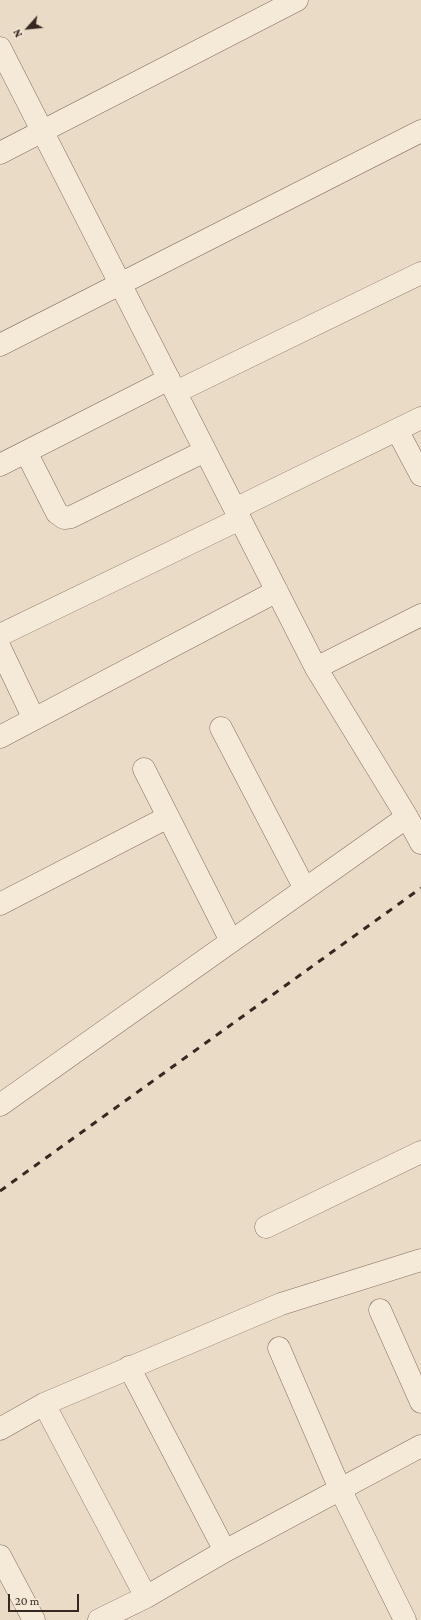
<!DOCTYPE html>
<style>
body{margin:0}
#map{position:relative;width:421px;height:1620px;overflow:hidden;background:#eadbc6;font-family:"Crimson Pro",serif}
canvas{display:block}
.north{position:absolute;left:8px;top:8px;width:40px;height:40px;-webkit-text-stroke:3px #f2e6d5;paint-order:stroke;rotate:243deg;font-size:11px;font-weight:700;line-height:16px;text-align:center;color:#352820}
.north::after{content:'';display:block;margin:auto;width:14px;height:18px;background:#352820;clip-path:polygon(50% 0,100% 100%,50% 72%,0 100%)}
.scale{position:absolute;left:8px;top:1594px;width:71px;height:18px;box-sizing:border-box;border:2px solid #352820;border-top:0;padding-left:5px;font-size:12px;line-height:14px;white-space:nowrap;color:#352820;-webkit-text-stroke:3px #f2e6d5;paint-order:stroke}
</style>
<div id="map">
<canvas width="421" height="1620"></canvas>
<div class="north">N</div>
<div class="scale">20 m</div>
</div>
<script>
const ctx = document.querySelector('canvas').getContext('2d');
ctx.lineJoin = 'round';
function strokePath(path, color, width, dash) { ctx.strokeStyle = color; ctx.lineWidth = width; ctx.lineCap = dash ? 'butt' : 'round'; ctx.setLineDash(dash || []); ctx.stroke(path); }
const minor = new Path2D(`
 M0,48L316,668L407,817L421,843
 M0,153L297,0
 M0,345L421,131
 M176,392L421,273
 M397,430L421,475
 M26,452L57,513L64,518L71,517L205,451
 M0,465L169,379
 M235,509L421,418
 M0,635L240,519
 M0,648L34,719
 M316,668L421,615
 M221,728L305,889
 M0,737L277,591
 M144,769L231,941
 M0,904L168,817
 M0,1105L407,817
 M266,1227L421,1152
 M380,1310L421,1402
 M279,1348L340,1489L405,1620
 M129,1367L225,1551
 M44,1404L146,1597
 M0,1429L44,1404L281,1304L421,1260
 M0,1556L34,1620
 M99,1620L146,1597L225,1551L421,1446`);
strokePath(minor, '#836d5d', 23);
strokePath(minor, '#f5ead8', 22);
strokePath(new Path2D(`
 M0,1191L421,888`), '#352820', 3, [7, 7]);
</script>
